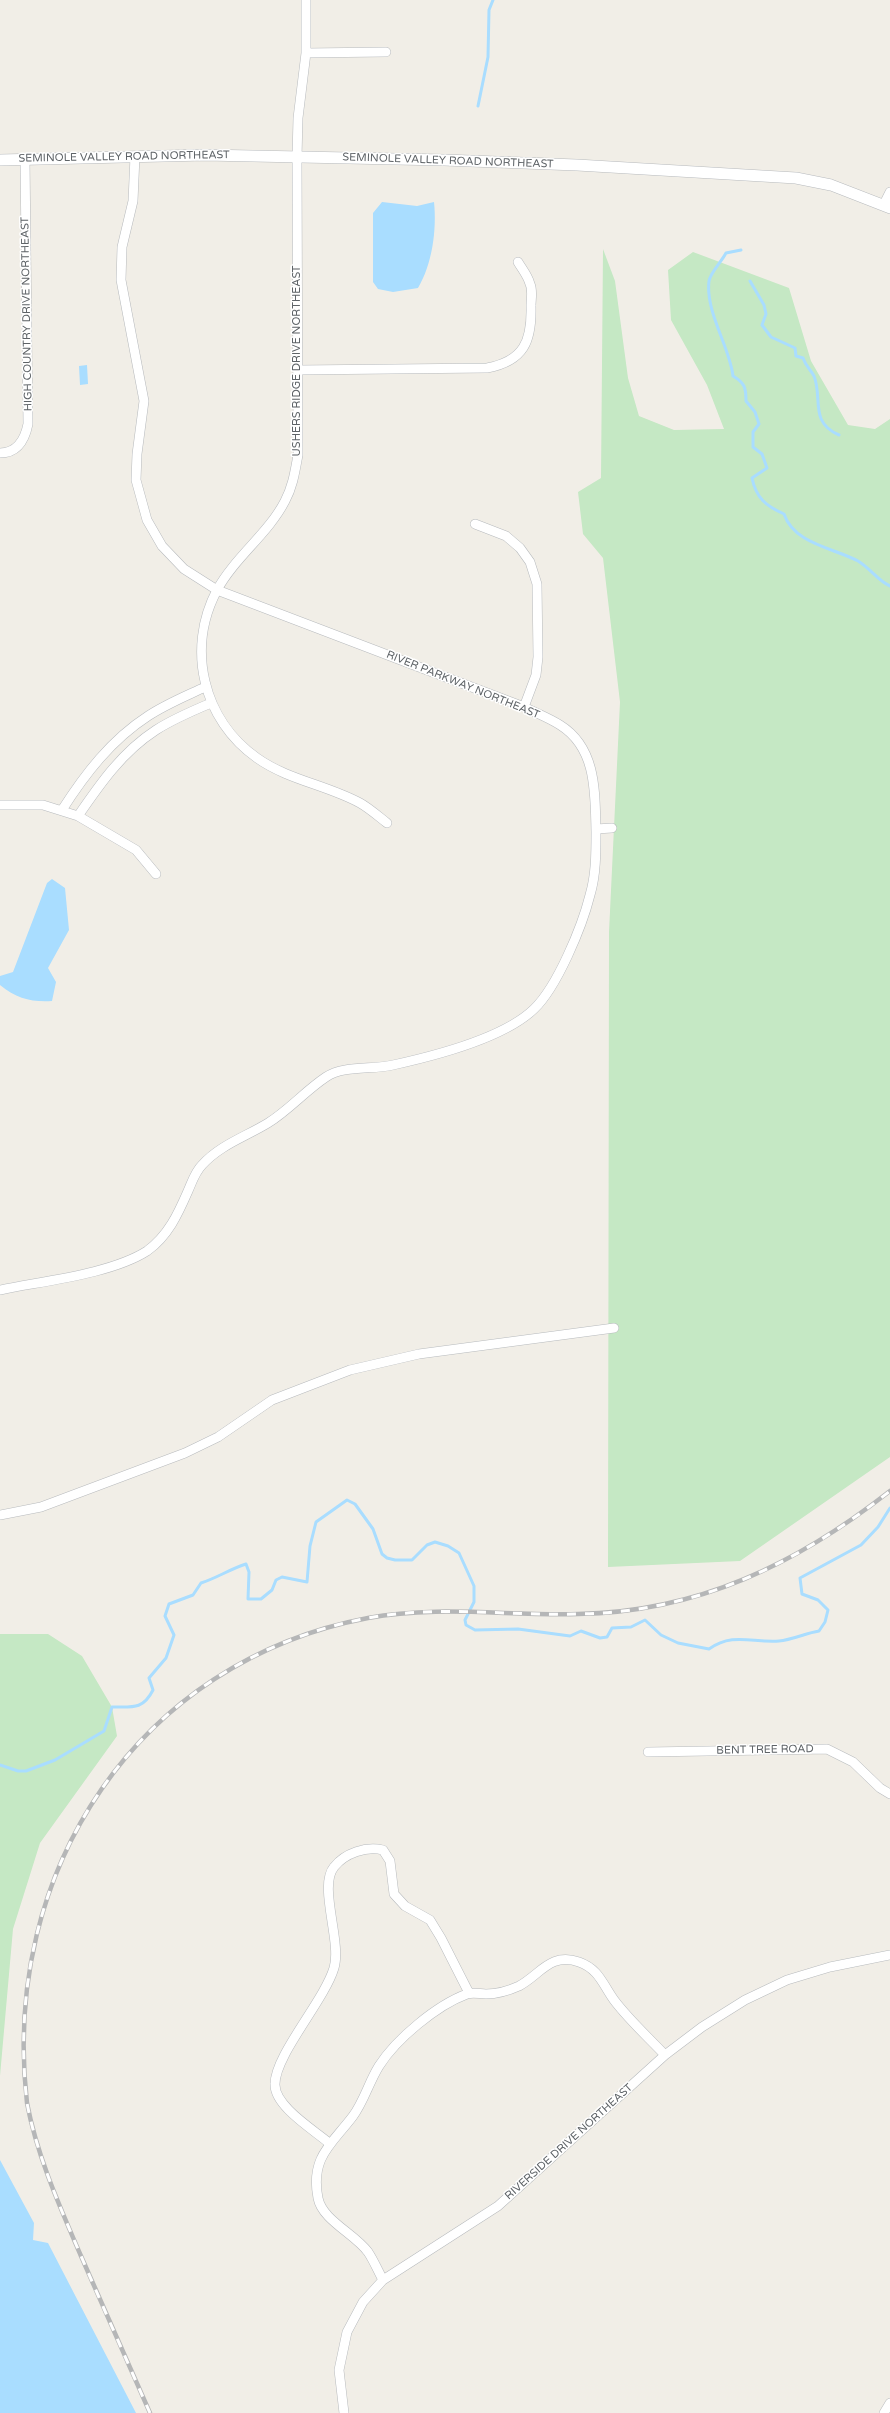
<!DOCTYPE html>
<style>
body{margin:0}
canvas{display:block;background:#f1eee7}
</style>
<canvas width="890" height="2413"></canvas>
<script>
const ctx = document.querySelector('canvas').getContext('2d');
ctx.lineJoin = 'round';
function paint(path, color) { ctx.fillStyle = color; ctx.fill(path, 'evenodd'); }
function strokePath(path, color, width, dash) { ctx.strokeStyle = color; ctx.lineWidth = width; ctx.lineCap = dash ? 'butt' : 'round'; ctx.setLineDash(dash || []); ctx.stroke(path); }
function write(font, color, halo, rows, align = 'center') {
  ctx.font = font + ' "Varela Round",sans-serif'; ctx.lineWidth = 3; ctx.setLineDash([]); ctx.textBaseline = 'middle'; ctx.strokeStyle = halo; ctx.fillStyle = color; for (const [text, x, y, turn = 0] of rows) {
    ctx.save(); ctx.translate(x, y); ctx.rotate((+turn || 0) * Math.PI / 180); ctx.textAlign = isNaN(turn) ? turn : align; if (halo) ctx.strokeText(text, 0, 0); ctx.fillText(text, 0, 0); ctx.restore();
  }
}
paint(new Path2D(`
 M603,249L615,281L628,378L639,416L674,430L724,429L707,385L671,320L668,270L693,252L789,288L811,361L848,425L875,429L890,419V1457L740,1561L608,1567L609,932L620,702L603,558L583,534L578,492L601,478Z
 M0,1634H48L82,1656L112,1707L117,1736L40,1843L13,1929L0,2076Z`), '#c5e8c4');
paint(new Path2D(`
 M382,202L417,206L434,202C437,230 432,265 418,288L393,292L378,289L373,282V213Z
 M87,365L88,384L80,385L79,366Z
 M52,879L65,888L69,930L48,968L56,982L52,1001C31,1002 17,999 0,985V976L13,972L47,883Z
 M0,2160L34,2223L33,2240L48,2243L136,2413H0Z`), '#a9ddff');
strokePath(new Path2D(`
 M478,106L488,57L489,10L493,0
 M741,250L726,253C722,261 710,273 709,281C705,311 730,348 733,376C745,383 746,388 746,401L755,412L759,424L753,432V447L762,454L767,468L752,478C756,498 766,506 784,514C794,544 834,548 858,561C870,568 878,581 890,586
 M750,281L764,305L766,314L762,325L771,337L795,348L796,356L803,358C806,367 811,370 814,376C823,399 809,422 839,435
 M0,1765L18,1771H26L55,1760L104,1731L112,1707C132,1707 143,1710 153,1690L149,1678L166,1658L174,1635L165,1616L169,1604L193,1595L201,1583C217,1578 230,1569 246,1564L249,1572L248,1599H261L272,1590L276,1580L282,1577L307,1582L310,1546L316,1522L347,1500L355,1504L373,1529L382,1554L387,1558L395,1560H412L427,1545L435,1542L448,1546L459,1553L474,1586V1602L465,1620L466,1625L475,1630L518,1629L570,1636L581,1631L600,1638L607,1637L612,1628L631,1627L645,1620L661,1635L678,1643L709,1649C733,1632 752,1643 779,1641C792,1640 806,1633 819,1631L825,1622L828,1610L818,1600L802,1594L800,1578L861,1545L878,1527L890,1508`), '#a9ddff', 3);
const minor = new Path2D(`
 M306,0V53L298,118L297,157L298,455C295,471 293,486 285,501C268,534 235,557 217,590C186,649 203,720 257,758C288,780 327,785 360,803C369,808 378,816 387,823
 M306,53L386,52
 M884,204L890,192
 M299,370L487,368C524,361 532,341 531,306C531,299 533,290 530,284C528,276 522,269 518,262
 M0,453C18,453 25,439 28,424L25,159
 M475,524L506,536L520,548L530,562L537,584L538,657L536,675L524,707
 M0,805H43L78,816L136,850L156,874
 M62,810C85,774 111,740 148,716C166,704 186,696 205,687
 M78,816C100,784 122,752 156,730C173,719 192,711 211,703
 M596,829L612,828
 M0,1290C43,1281 111,1274 147,1251C168,1236 178,1214 188,1191C192,1182 195,1172 202,1165C220,1145 245,1137 268,1123C289,1110 305,1091 326,1077C344,1065 372,1070 393,1065C434,1056 504,1038 534,1009C557,987 582,927 590,895C596,875 596,853 596,832C595,793 597,748 560,725C549,718 536,713 524,707L217,590L184,569L162,546L147,520L136,480L137,454L144,401L121,280L122,247L133,201L135,156
 M0,1515L41,1507L185,1453L218,1437L272,1400L350,1370L419,1354L614,1328
 M648,1752L827,1749L853,1762L880,1788L890,1794
 M329,2143C314,2130 274,2106 275,2084C275,2055 324,2001 334,1968C342,1942 318,1886 334,1867C345,1853 366,1846 383,1850L390,1861L394,1894L405,1906L430,1920L441,1938L469,1993
 M383,2280C378,2271 374,2261 368,2252C355,2234 322,2220 318,2198C310,2157 332,2144 353,2116C364,2101 369,2082 379,2066C396,2039 437,2005 467,1994C473,1992 480,1994 486,1994C497,1994 508,1991 519,1986C540,1975 550,1952 579,1962C599,1969 603,1985 614,2000C629,2020 648,2037 665,2055
 M344,2413L339,2370L347,2332L363,2302L383,2280L498,2206L665,2055L702,2027L745,2000L787,1980L830,1967L890,1955
 M884,2413L890,2403`);
const tertiary = new Path2D(`
 M0,160L205,155L444,160L577,165L796,178L831,185L890,208`);
strokePath(minor, '#b7babd', 10);
strokePath(tertiary, '#b7babd', 12);
strokePath(minor, '#fff', 9);
strokePath(tertiary, '#fff', 11);
const rail = new Path2D(`
 M150,2413C127,2361 104,2309 81,2256C60,2207 37,2156 27,2103C0,1870 139,1661 368,1618C437,1605 508,1616 578,1614C698,1612 797,1564 890,1491`);
strokePath(rail, '#b5b6b7', 4.5);
strokePath(rail, '#fff', 3, [9]);
write('11px', '#5e6367', '#fff', [
 ["SEMINOLE VALLEY ROAD NORTHEAST",124,157,-1],
 ["SEMINOLE VALLEY ROAD NORTHEAST",448,161,2],
 ["HIGH COUNTRY DRIVE NORTHEAST",27,314,-91],
 ["USHERS RIDGE DRIVE NORTHEAST",297,361,-90],
 ["RIVER PARKWAY NORTHEAST",463,685,22],
 ["BENT TREE ROAD",765,1750,-1],
 ["RIVERSIDE DRIVE NORTHEAST",569,2142,-42]
]);
</script>
